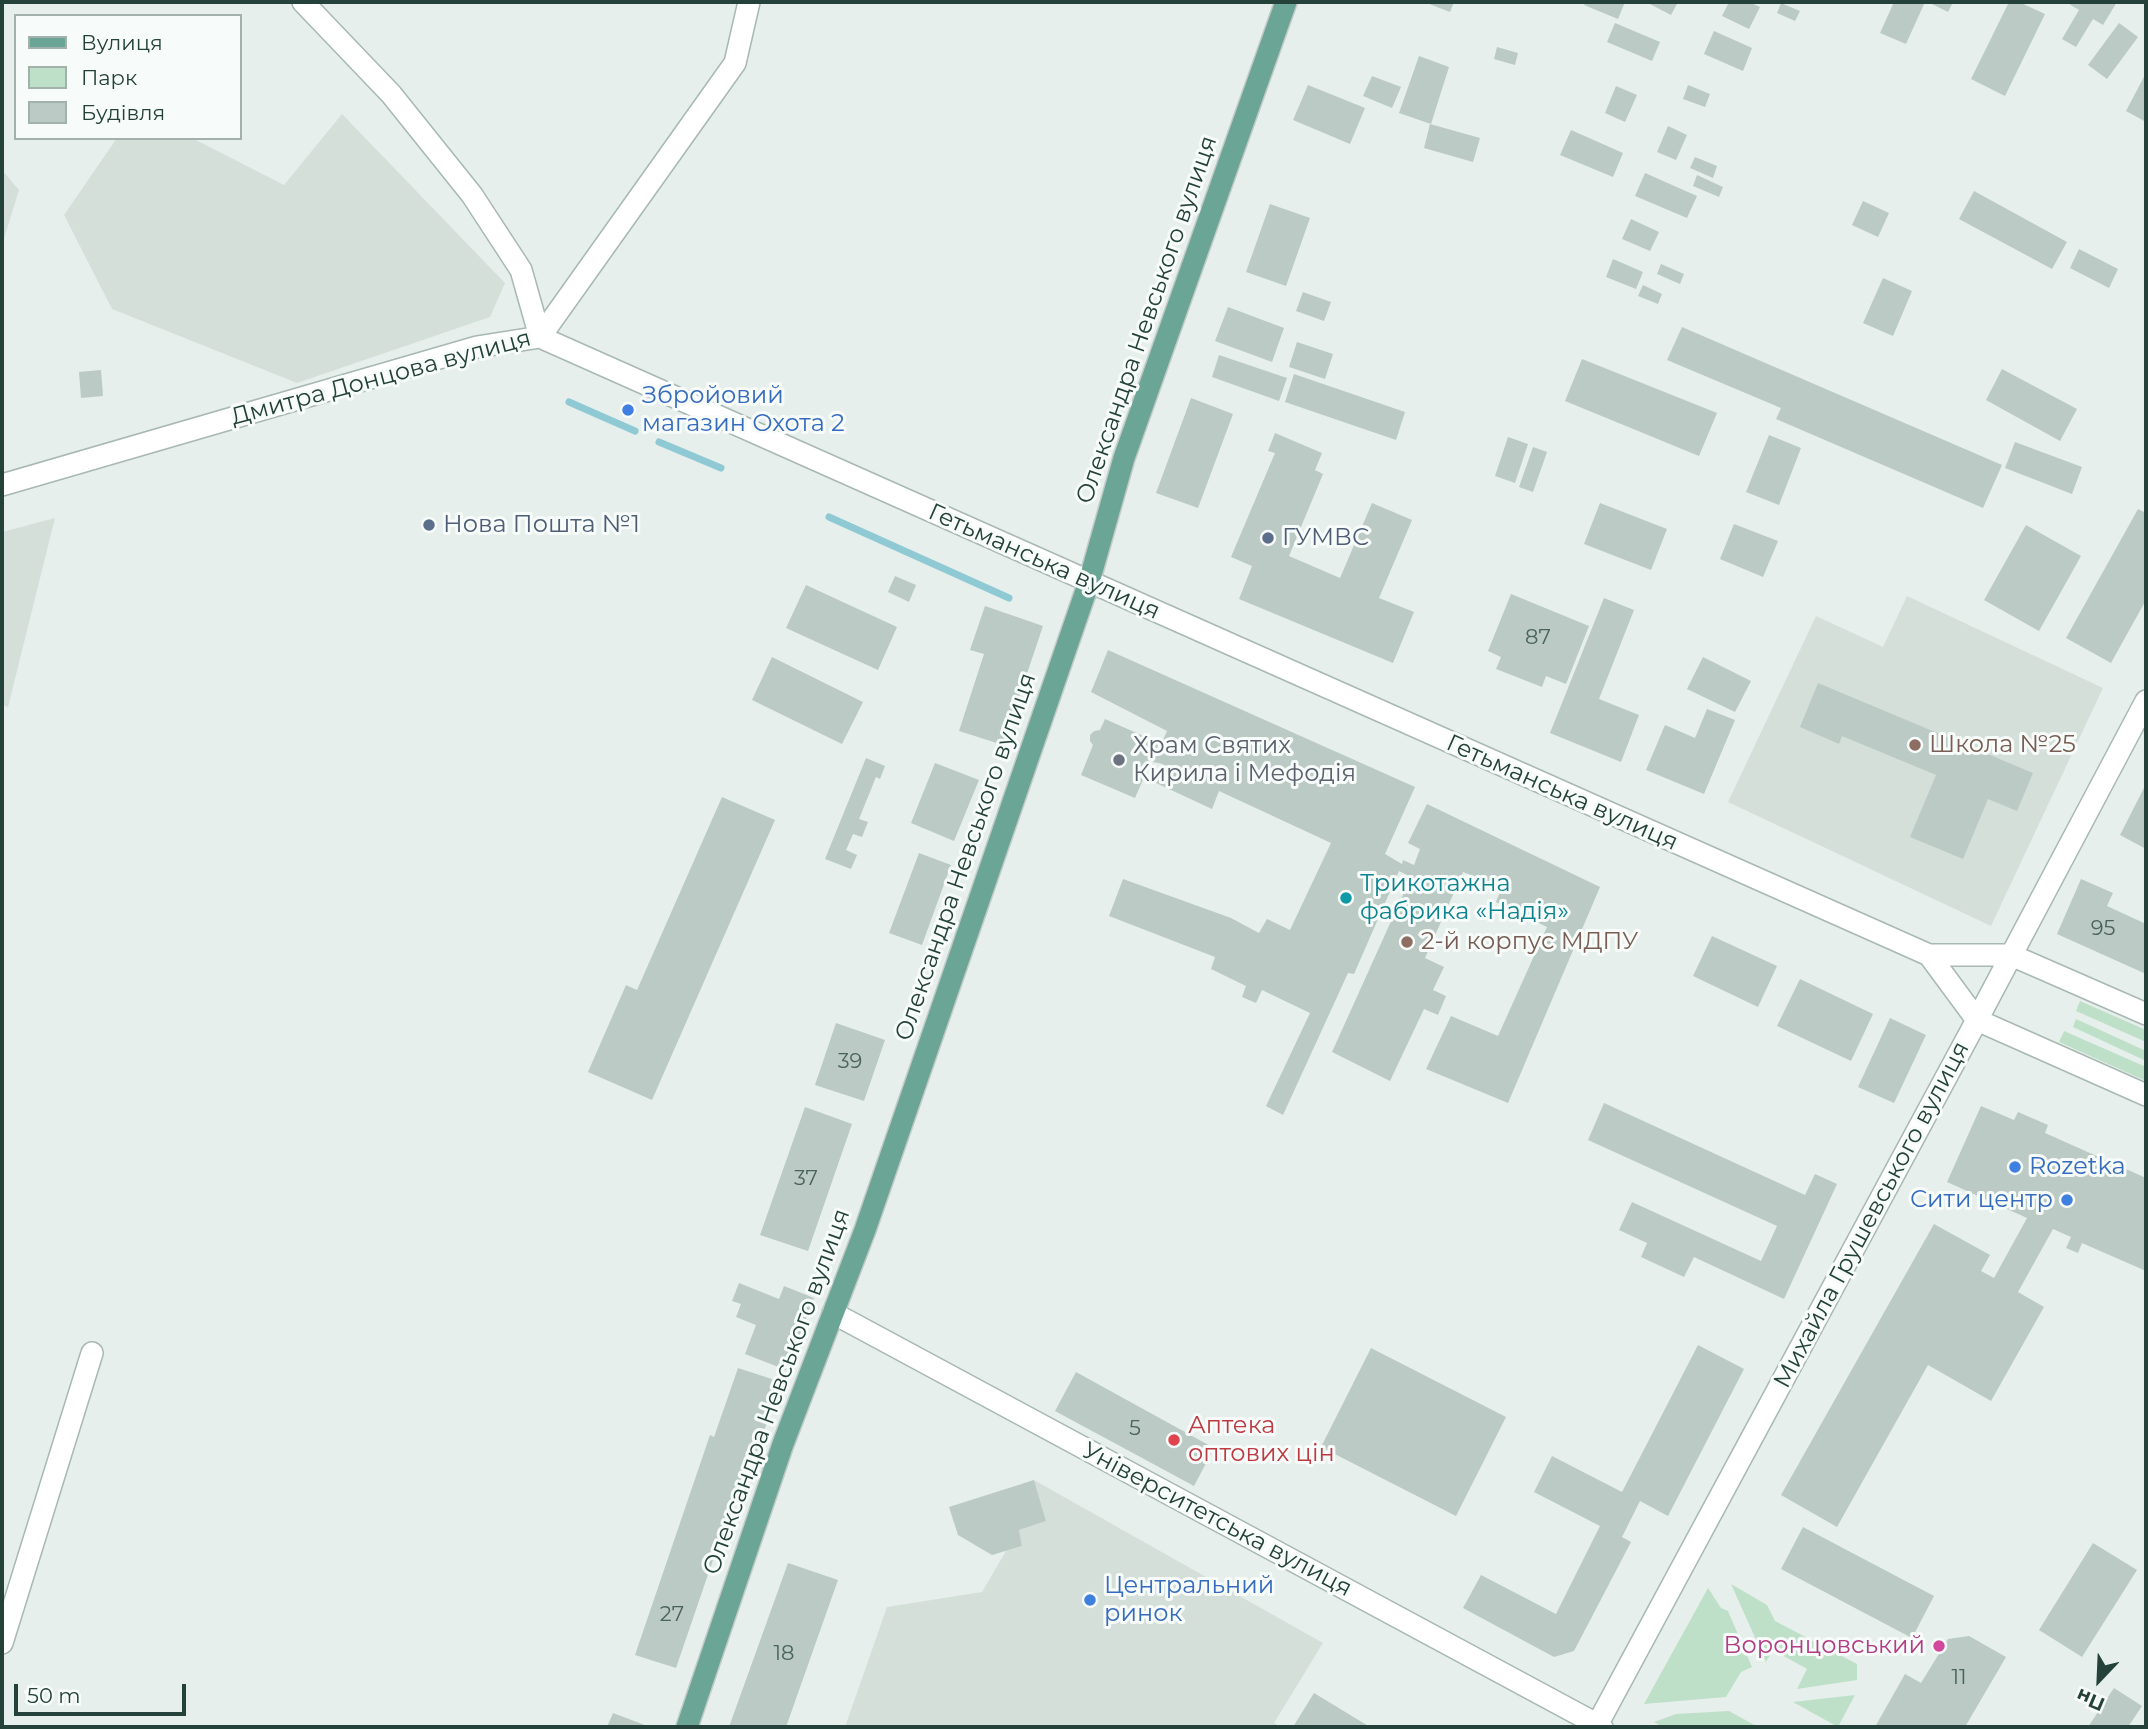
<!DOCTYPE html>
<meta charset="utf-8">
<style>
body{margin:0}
#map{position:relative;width:2148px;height:1729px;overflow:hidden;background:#e6efeb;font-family:Montserrat,sans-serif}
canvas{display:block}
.frame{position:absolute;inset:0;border:4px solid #24423a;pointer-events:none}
.legend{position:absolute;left:14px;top:14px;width:228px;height:126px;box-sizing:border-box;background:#f7fbf9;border:2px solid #a3b1ad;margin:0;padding:9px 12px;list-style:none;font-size:21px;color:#24423a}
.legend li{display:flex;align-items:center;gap:14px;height:35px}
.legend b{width:35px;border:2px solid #a3b1ad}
.north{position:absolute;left:2064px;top:1645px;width:70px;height:70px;-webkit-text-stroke:5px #f7fbf9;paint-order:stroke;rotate:203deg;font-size:19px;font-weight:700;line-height:28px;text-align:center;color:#24423a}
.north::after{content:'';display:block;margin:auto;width:24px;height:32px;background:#24423a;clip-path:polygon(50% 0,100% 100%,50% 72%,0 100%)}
.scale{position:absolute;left:14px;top:1684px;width:172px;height:32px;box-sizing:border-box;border:4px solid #24423a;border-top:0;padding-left:9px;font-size:21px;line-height:24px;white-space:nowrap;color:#24423a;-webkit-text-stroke:5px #f7fbf9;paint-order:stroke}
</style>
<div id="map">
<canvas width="2148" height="1729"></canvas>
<div class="frame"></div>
<ul class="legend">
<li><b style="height:9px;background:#6aa596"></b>Вулиця</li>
<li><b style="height:19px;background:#bfe0c8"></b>Парк</li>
<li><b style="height:19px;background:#bbcac4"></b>Будівля</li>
</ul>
<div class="north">Пн</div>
<div class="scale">50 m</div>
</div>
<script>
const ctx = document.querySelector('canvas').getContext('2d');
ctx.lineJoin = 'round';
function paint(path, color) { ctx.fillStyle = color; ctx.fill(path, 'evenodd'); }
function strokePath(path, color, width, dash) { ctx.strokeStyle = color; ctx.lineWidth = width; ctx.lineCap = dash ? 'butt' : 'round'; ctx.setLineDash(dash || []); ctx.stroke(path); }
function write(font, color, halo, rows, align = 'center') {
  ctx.font = font + ' Montserrat,sans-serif'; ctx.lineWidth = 6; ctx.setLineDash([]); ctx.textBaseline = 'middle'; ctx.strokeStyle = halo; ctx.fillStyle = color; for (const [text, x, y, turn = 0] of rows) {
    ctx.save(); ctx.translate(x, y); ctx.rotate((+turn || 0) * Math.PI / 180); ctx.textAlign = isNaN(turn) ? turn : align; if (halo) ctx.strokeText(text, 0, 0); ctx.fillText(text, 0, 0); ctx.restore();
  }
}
paint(new Path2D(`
 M342,114L505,283L490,317L297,383L112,309L64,215L117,138H192L284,185Z
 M2,170L19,190L2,245Z
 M55,518L8,707L2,705V532Z
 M1907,596L2103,688L1991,926L1728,802L1816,616L1883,647Z
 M1034,1480L1323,1643L1274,1723L1280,1727H845L887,1607L982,1592L1006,1551L1022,1546L1019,1530L1046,1521Z`), '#d4dfda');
paint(new Path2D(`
 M2080,1001L2146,1030V1042L2076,1011Z
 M2076,1019L2146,1051V1061L2073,1027Z
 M2064,1031L2146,1067V1081L2059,1042Z
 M1731,1584L1767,1605L1775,1621L1857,1664V1680L1797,1689L1807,1669L1773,1650L1766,1662Z
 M1708,1588L1721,1608L1728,1611L1752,1667L1741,1672L1726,1697L1644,1704Z
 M1855,1695L1838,1727L1793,1702Z
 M1729,1711L1758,1727H1663L1654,1722L1676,1714Z`), '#bfe0c8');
strokePath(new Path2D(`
 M569,402L635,431
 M659,442L721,468
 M829,517L1009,598`), '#8ec9d4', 7);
paint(new Path2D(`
 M1424,2H1454L1450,12Z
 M1586,2H1625L1618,19L1584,5Z
 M1646,2H1678L1671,15Z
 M1729,2H1749L1760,7L1749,29L1722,16Z
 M1894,2H1925L1906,44L1880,33Z
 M1928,2H1953L1948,12Z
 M2009,2H2019L2045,14L2005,96L1971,79Z
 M2066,2H2117L2103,25L2093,19L2076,47L2062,39L2079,10Z
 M1781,3L1800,11L1795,21L1777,13Z
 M1615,23L1660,42L1652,61L1607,42Z
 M2119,23L2138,37L2107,79L2088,65Z
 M1714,31L1752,48L1743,71L1704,54Z
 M1497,47L1518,53L1515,65L1494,59Z
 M1419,56L1449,67L1431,124L1399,113Z
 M2146,73V122L2126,111Z
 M1372,76L1401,87L1392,108L1363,96Z
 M1308,85L1365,108L1350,144L1293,120Z
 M1688,85L1710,94L1705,107L1683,99Z
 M1616,86L1637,95L1625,122L1605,113Z
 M1430,124L1480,138L1473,162L1424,148Z
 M1668,126L1687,135L1676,160L1657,152Z
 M1571,130L1623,153L1613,177L1560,155Z
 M1695,157L1717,166L1713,178L1690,168Z
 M1645,173L1697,196L1687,218L1635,196Z
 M1697,175L1723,187L1719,197L1693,186Z
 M1974,191L2067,242L2052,269L1959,219Z
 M1863,201L1889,213L1878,237L1852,225Z
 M1270,204L1310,218L1286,286L1246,272Z
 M1631,219L1659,232L1650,251L1622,239Z
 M2079,249L2118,269L2109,288L2070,268Z
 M1613,259L1643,272L1636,289L1606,277Z
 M1661,264L1684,274L1680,284L1657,274Z
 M1883,278L1912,291L1893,336L1863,323Z
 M1643,285L1662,294L1658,304L1638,296Z
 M1303,292L1331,302L1324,321L1296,311Z
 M1228,307L1284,328L1272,362L1215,341Z
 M1682,327L2002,465L1983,508L1776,419L1781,408L1667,360Z
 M1297,342L1333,354L1325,379L1289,367Z
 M1219,355L1287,378L1279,401L1212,377Z
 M1582,359L1717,413L1699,456L1565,401Z
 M2002,369L2077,409L2060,441L1986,400Z
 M101,370L103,396L81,398L79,372Z
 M1294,374L1405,412L1396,440L1285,402Z
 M1191,398L1233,414L1198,508L1156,493Z
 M1275,433L1322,453L1315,470L1323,474L1289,556L1340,578L1372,503L1412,520L1379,598L1414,612L1393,663L1239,599L1252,566L1231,557L1275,453L1268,451Z
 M1769,435L1801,448L1779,505L1746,492Z
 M1508,437L1528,444L1515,483L1495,476Z
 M2015,442L2082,467L2072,494L2005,468Z
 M1533,447L1547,452L1533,492L1519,487Z
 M1600,503L1667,529L1651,570L1584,544Z
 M2138,509L2146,513V600L2111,663L2066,638Z
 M1734,524L1778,541L1763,577L1720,559Z
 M2026,525L2081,556L2039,631L1984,600Z
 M895,576L916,585L909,602L888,592Z
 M806,585L897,627L878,670L786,628Z
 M1511,594L1589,626L1566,684L1546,676L1542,687L1496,669L1501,657L1488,651Z
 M1604,598L1634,610L1599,699L1639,715L1621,762L1550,733Z
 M985,606L1043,626L1003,745L959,731L984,654L970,650Z
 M1108,650L1415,787L1385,854L1402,864L1403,860L1414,865L1420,849L1408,843L1427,804L1600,887L1508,1103L1426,1069L1451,1016L1498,1036L1547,927L1496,902L1502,887L1463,872L1425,958L1444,967L1433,990L1446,996L1438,1015L1424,1009L1390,1081L1332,1052L1411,877L1399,871L1354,974L1348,973L1283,1115L1266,1106L1310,1013L1262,990L1256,1003L1242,997L1246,986L1211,969L1215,957L1109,916L1123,879L1231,918L1259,933L1267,919L1290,930L1331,843L1219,791L1212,809L1156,783L1163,764L1153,762L1167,731L1091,692Z
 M772,657L863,702L842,744L752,700Z
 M1703,657L1751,681L1735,712L1687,689Z
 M1818,683L2033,773L2017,811L1988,799L1963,859L1910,837L1936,775L1842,736L1839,744L1800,727Z
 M1707,709L1735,720L1704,794L1646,770L1665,725L1695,738Z
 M1105,719L1159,743L1135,798L1081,775L1093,745L1090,741V735L1094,731L1100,730Z
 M866,758L885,766L880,779L876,777L859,819L868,822L862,837L853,834L846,850L857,855L851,869L825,859Z
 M935,763L979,780L954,841L911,823Z
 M2146,784V849L2120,835Z
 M722,797L775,820L652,1100L588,1072L626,985L637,990Z
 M919,853L951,865L922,945L889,933Z
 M2081,879L2113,893L2107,906L2146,924V974L2057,934Z
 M1712,936L1777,966L1758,1007L1693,976Z
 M1800,979L1873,1014L1851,1061L1777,1026Z
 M1890,1018L1926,1035L1894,1103L1858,1087Z
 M836,1023L885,1040L864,1101L815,1085Z
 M1604,1103L1805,1195L1815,1174L1837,1184L1784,1299L1694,1257L1684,1277L1641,1257L1647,1243L1619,1230L1632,1202L1761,1261L1777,1226L1588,1140Z
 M1981,1106L2014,1120L2018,1112L2048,1125L2045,1133L2146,1178V1271L2082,1243L2078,1253L2066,1248L2071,1237L2053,1229L2018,1292L2044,1307L1991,1401L1928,1365L1837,1527L1781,1495L1934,1224L1990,1255L1981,1271L1994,1278L2027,1218L1947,1182Z
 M805,1107L852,1124L808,1251L760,1235Z
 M739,1283L779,1299L784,1286L814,1298L786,1370L745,1354L756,1325L736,1317L741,1304L732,1301Z
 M1698,1345L1744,1369L1668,1516L1640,1501L1622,1537L1631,1542L1574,1651L1554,1657L1463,1608L1481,1575L1556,1614L1600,1526L1534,1492L1552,1456L1622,1492Z
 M1371,1348L1506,1417L1456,1516L1321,1447Z
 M738,1368L781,1382L757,1451L751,1449L676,1668L635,1655L710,1435L714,1437Z
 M1076,1372L1214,1448L1194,1486L1055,1411Z
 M1034,1480L1046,1521L1019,1530L1022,1546L992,1555L958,1535L949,1507Z
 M1803,1527L1934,1596L1912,1638L1781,1569Z
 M2093,1543L2137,1570L2082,1657L2039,1630Z
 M788,1563L838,1580L786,1727H729Z
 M1969,1636L2006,1657L1965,1727H1875L1905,1674L1921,1683L1948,1639Z
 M2114,1688L2142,1706L2128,1727H2088Z
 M1314,1693L1370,1727H1293Z
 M613,1713L650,1727H607Z`), '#bbcac4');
const minor = new Path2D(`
 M303,2L391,94L472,195L521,270L540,337L1929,955H2011L2146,1014
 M2,485L477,347L540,337L735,63L749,2
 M1929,955L1977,1020L2146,1095
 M833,1313L1602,1727
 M2,1643L92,1353
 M1596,1727L1977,1020L2146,701`);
const major = new Path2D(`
 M687,1727L783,1444L865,1230L1089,582L1124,458L1286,2`);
strokePath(minor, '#a8b8b2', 24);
strokePath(major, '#c2cac8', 24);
strokePath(minor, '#fff', 21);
strokePath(major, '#6aa596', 21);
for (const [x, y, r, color] of [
 [628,410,7,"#3f7fe0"],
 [429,525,7,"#5c6f8a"],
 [1268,538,7,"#5c6f8a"],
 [1915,745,7,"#8d6e63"],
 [1119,760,7,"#6b7280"],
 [1346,898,7,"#0f9aa8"],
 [1407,942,7,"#8d6e63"],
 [2015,1167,7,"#3f7fe0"],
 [2067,1200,7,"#3f7fe0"],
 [1174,1440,7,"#e0444e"],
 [1090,1600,7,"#3f7fe0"],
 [1939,1646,7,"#d1479c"]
]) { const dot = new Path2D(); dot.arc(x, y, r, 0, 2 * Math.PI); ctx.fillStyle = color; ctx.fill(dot); strokePath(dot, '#f7fbf9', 2.5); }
write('21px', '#4a645c', null, [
 ["87",1538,638],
 ["95",2103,929],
 ["39",850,1062],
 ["37",806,1179],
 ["5",1135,1429],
 ["27",672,1615],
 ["18",784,1654],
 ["11",1959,1678]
]);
write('24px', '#24423a', '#f7fbf9', [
 ["Олександра Невського вулиця",1147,320,-71],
 ["Дмитра Донцова вулиця",381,378,-15],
 ["Гетьманська вулиця",1044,562,24],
 ["Гетьманська вулиця",1562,793,24],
 ["Олександра Невського вулиця",966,857,-71],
 ["Михайла Грушевського вулиця",1872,1215,-62],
 ["Олександра Невського вулиця",777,1392,-70],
 ["Університетська вулиця",1217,1520,28]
]);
write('24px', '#366cbe', '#f7fbf9', [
 ["Збройовий",642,396],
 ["магазин Охота 2",642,424],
 ["Rozetka",2029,1167],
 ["Сити центр",2053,1200,"right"],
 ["Центральний",1104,1586],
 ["ринок",1104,1614]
], 'left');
write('24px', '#4e5e75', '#f7fbf9', [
 ["Нова Пошта №1",443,525],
 ["ГУМВС",1282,538]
], 'left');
write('24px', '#785e54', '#f7fbf9', [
 ["Школа №25",1929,745],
 ["2-й корпус МДПУ",1421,942]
], 'left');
write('24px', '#5b616d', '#f7fbf9', [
 ["Храм Святих",1133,746],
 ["Кирила і Мефодія",1133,774]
], 'left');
write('24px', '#0d838f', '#f7fbf9', [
 ["Трикотажна",1360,884],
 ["фабрика «Надія»",1360,912]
], 'left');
write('24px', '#be3a42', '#f7fbf9', [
 ["Аптека",1188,1426],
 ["оптових цін",1188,1454]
], 'left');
write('24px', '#b23c85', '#f7fbf9', [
 ["Воронцовський",1925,1646]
], 'right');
</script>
